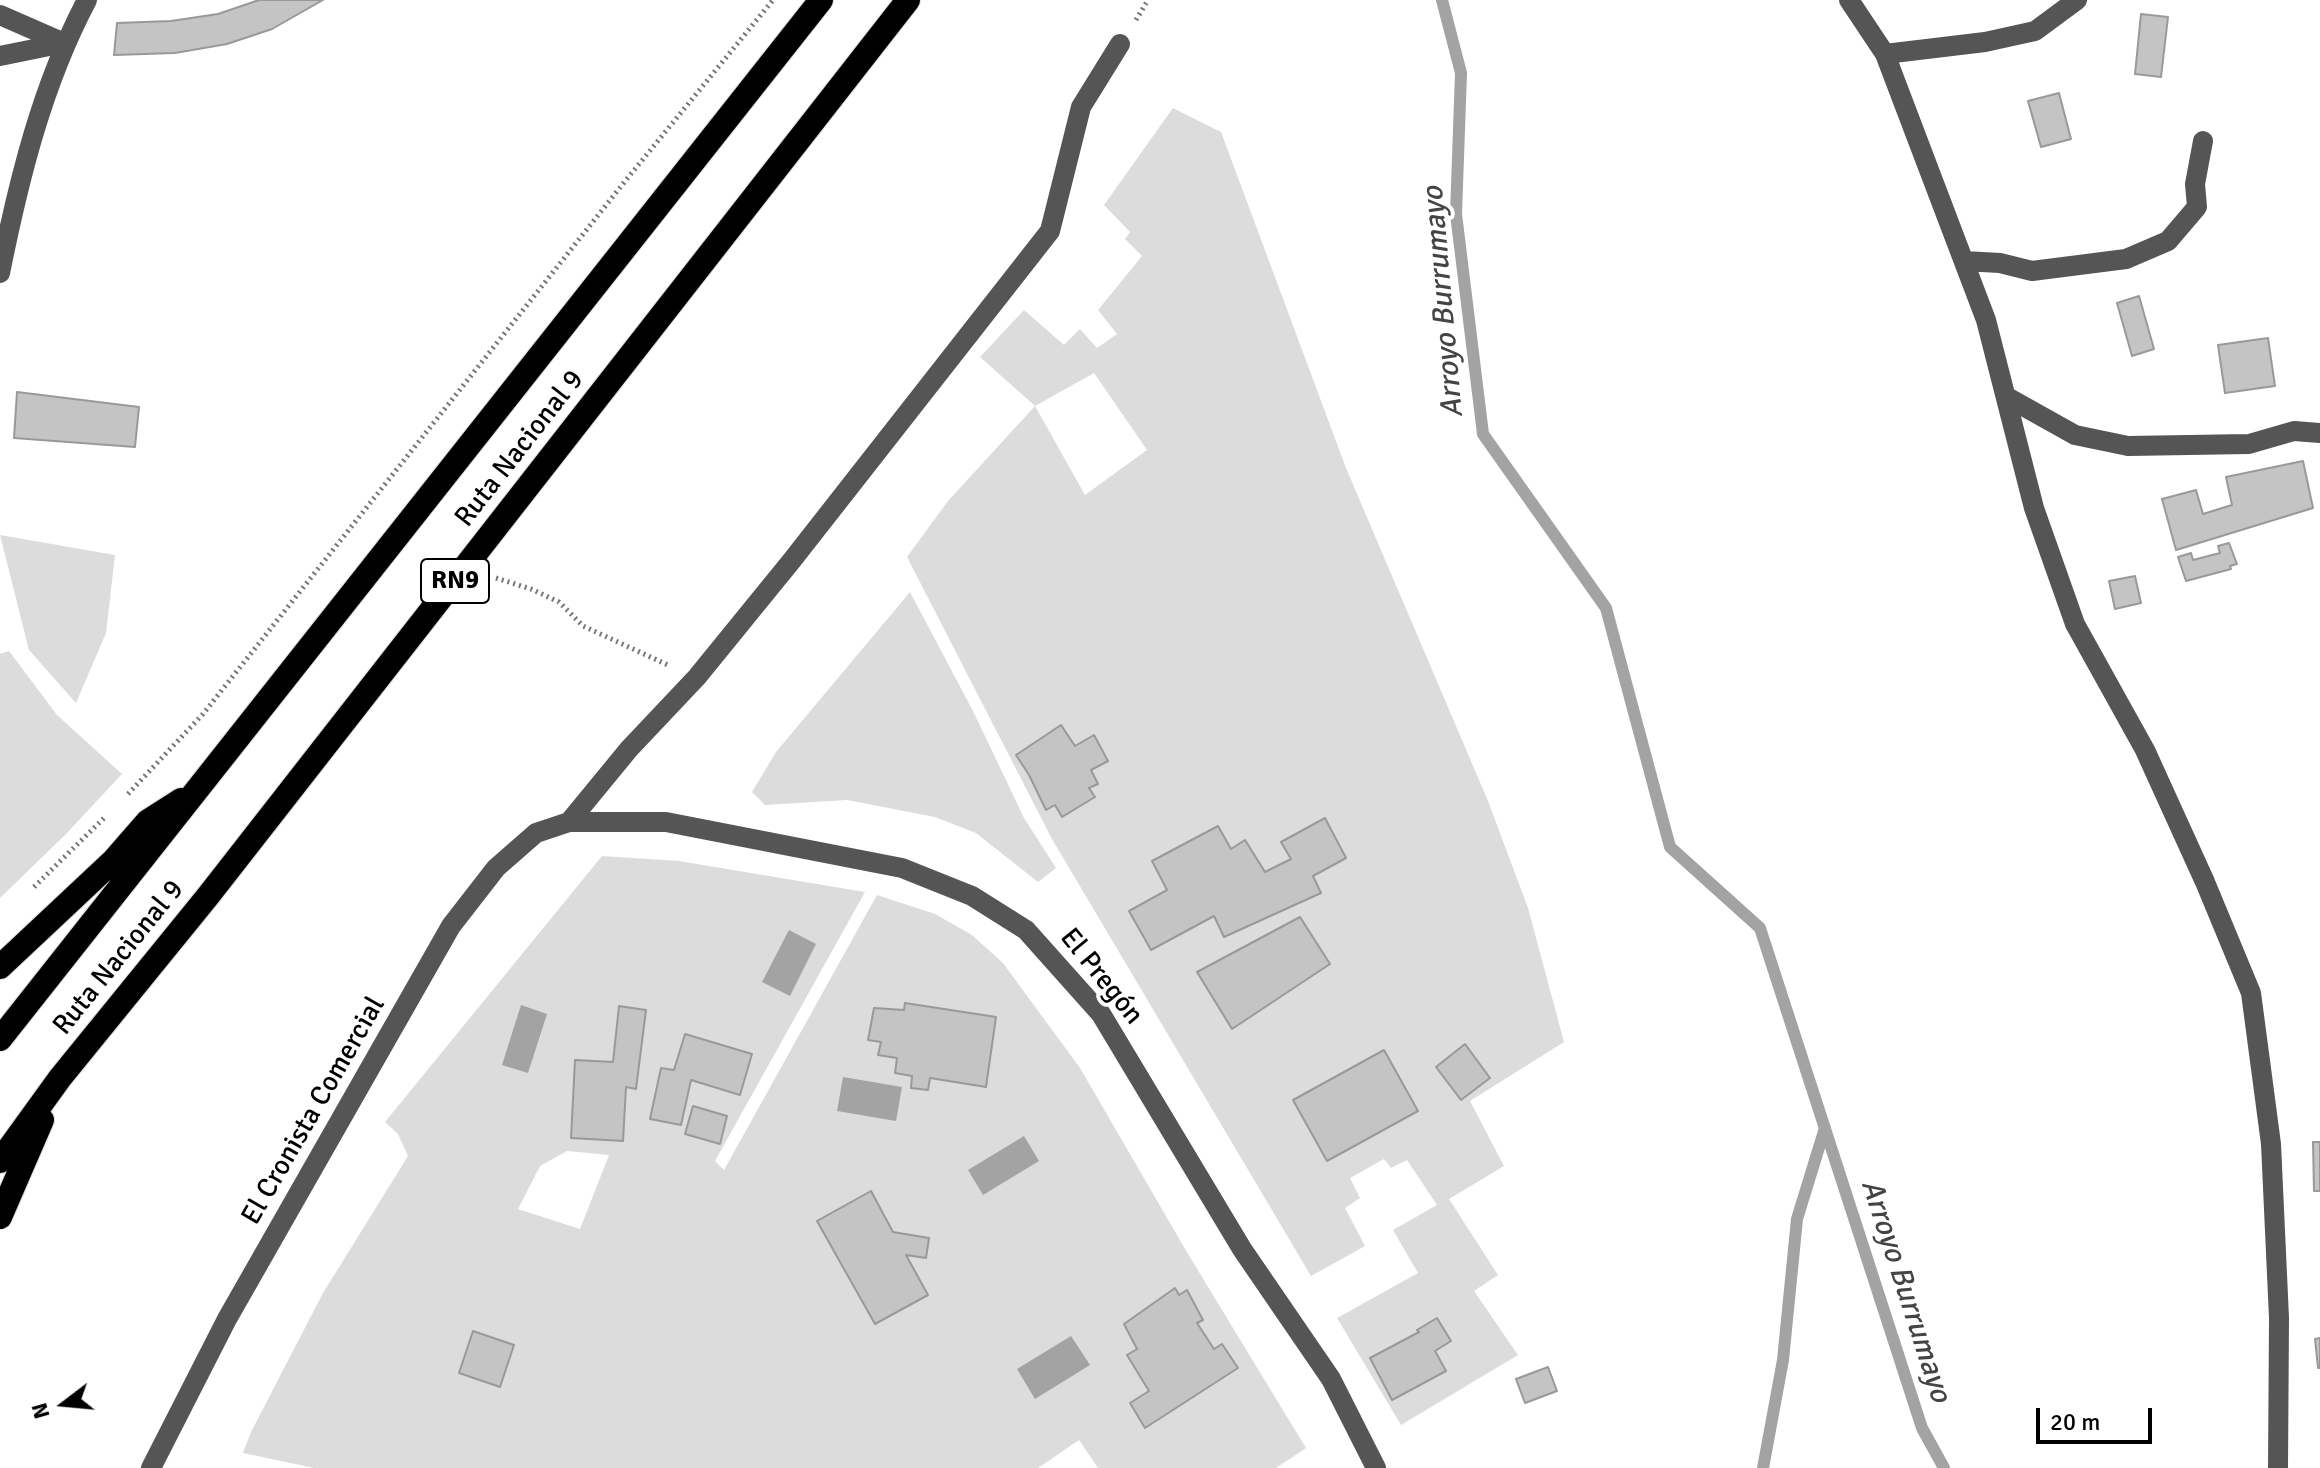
<!DOCTYPE html>
<meta charset="utf-8">
<style>
body{margin:0}
#map{position:relative;width:2320px;height:1468px;overflow:hidden;background:#fff;font-family:Signika,sans-serif}
canvas{display:block}
.north{position:absolute;left:24px;top:1364px;width:80px;height:80px;-webkit-text-stroke:6px #fff;paint-order:stroke;rotate:254deg;font-size:22px;font-weight:700;line-height:32px;text-align:center;color:#000}
.north::after{content:'';display:block;margin:auto;width:28px;height:36px;background:#000;clip-path:polygon(50% 0,100% 100%,50% 72%,0 100%)}
.scale{position:absolute;left:2036px;top:1408px;width:116px;height:36px;box-sizing:border-box;border:4px solid #000;border-top:0;padding-left:10px;font-size:24px;line-height:28px;white-space:nowrap;color:#000;-webkit-text-stroke:6px #fff;paint-order:stroke}
</style>
<div id="map">
<canvas width="2320" height="1468"></canvas>
<div class="north">N</div>
<div class="scale">20 m</div>
</div>
<script>
const ctx = document.querySelector('canvas').getContext('2d');
ctx.lineJoin = 'round';
function paint(path, color) { ctx.fillStyle = color; ctx.fill(path, 'evenodd'); }
function strokePath(path, color, width, dash) { ctx.strokeStyle = color; ctx.lineWidth = width; ctx.lineCap = dash ? 'butt' : 'round'; ctx.setLineDash(dash || []); ctx.stroke(path); }
function write(font, color, halo, rows, align = 'center') {
  ctx.font = font + ' Signika,sans-serif'; ctx.lineWidth = 8; ctx.setLineDash([]); ctx.textBaseline = 'middle'; ctx.strokeStyle = halo; ctx.fillStyle = color; for (const [text, x, y, turn = 0] of rows) {
    ctx.save(); ctx.translate(x, y); ctx.rotate((+turn || 0) * Math.PI / 180); ctx.textAlign = isNaN(turn) ? turn : align; if (halo) ctx.strokeText(text, 0, 0); ctx.fillText(text, 0, 0); ctx.restore();
  }
}
paint(new Path2D(`
 M1173,108L1221,132L1346,468L1488,801L1528,908L1564,1042L1470,1101L1504,1166L1449,1199L1498,1275L1474,1291L1518,1355L1401,1425L1337,1318L1418,1273L1393,1230L1437,1205L1407,1160L1391,1168L1384,1159L1350,1178L1360,1198L1345,1208L1365,1246L1311,1276L1052,839L907,557L948,501L1035,406L980,357L1024,310L1064,345L1080,329L1097,348L1117,334L1098,310L1142,256L1125,239L1130,232L1104,205ZM1094,373L1147,450L1085,495L1035,406Z
 M0,535L115,555L106,633L76,703L29,650Z
 M910,592L974,713L1024,818L1056,868L1038,882L976,833L935,817L847,800L765,805L752,792L776,752Z
 M9,651L57,715L122,774L66,834L0,898V654Z
 M602,856L679,861L865,892L715,1161L724,1170L877,895L935,914L972,935L1003,963L1080,1068L1188,1254L1306,1448L1276,1468H1098L1079,1440L1038,1468H314L243,1453L251,1432L323,1293L408,1156L398,1134L385,1122ZM567,1151L609,1155L580,1229L518,1209L540,1166Z`), '#dcdcdc');
paint(new Path2D(`
 M789,930L816,944L790,996L762,982Z
 M521,1005L547,1014L528,1073L502,1065Z
 M843,1077L902,1087L896,1121L837,1111Z
 M1024,1136L1039,1161L983,1195L968,1170Z
 M1071,1336L1090,1365L1035,1399L1017,1369Z`), '#a3a3a3');
strokePath(new Path2D(`
 M1442,0L1461,73L1456,214L1483,434L1606,608L1670,847L1760,928L1922,1428L1944,1468
 M1763,1468L1783,1360L1797,1219L1825,1128`), '#a3a3a3', 12);
const building = new Path2D(`
 M259,0H323L272,29L227,44L175,53L114,55L117,23L171,21L218,14Z
 M2141,14L2168,17L2161,77L2135,74Z
 M2059,93L2071,139L2041,147L2028,101Z
 M2139,296L2154,349L2132,356L2117,303Z
 M2268,338L2275,386L2225,393L2218,345Z
 M17,392L139,407L135,447L14,438Z
 M2303,461L2313,508L2176,550L2162,499L2196,490L2203,514L2232,505L2226,477Z
 M2229,543L2237,564L2230,566L2231,569L2186,581L2178,557L2191,553L2193,560L2220,553L2218,546Z
 M2135,576L2141,603L2115,609L2109,581Z
 M1061,725L1075,746L1094,735L1108,761L1091,770L1098,784L1089,788L1095,797L1062,817L1055,805L1046,810L1029,775L1016,755Z
 M1325,818L1346,858L1313,876L1321,893L1224,937L1214,916L1151,950L1129,911L1167,890L1152,861L1218,826L1231,849L1245,840L1265,872L1291,859L1281,842Z
 M1300,917L1330,964L1232,1029L1197,972Z
 M905,1003L996,1017L986,1087L930,1078L928,1090L911,1088L912,1076L895,1073L897,1058L878,1055L881,1042L868,1040L874,1008L904,1010Z
 M619,1006L646,1010L636,1089L626,1087L623,1141L571,1138L575,1060L613,1062Z
 M685,1034L752,1054L740,1095L691,1080L681,1125L650,1119L661,1068L674,1070Z
 M1465,1044L1490,1078L1461,1100L1436,1067Z
 M1384,1050L1418,1111L1327,1161L1293,1100Z
 M693,1106L727,1116L720,1144L685,1134Z
 M2313,1142H2320V1191H2314Z
 M871,1191L893,1232L929,1238L926,1258L906,1255L928,1295L875,1324L817,1221Z
 M1175,1288L1179,1295L1187,1290L1203,1320L1197,1323L1214,1349L1222,1344L1238,1368L1145,1428L1130,1403L1149,1391L1127,1355L1137,1349L1124,1324Z
 M1437,1318L1451,1341L1435,1351L1446,1371L1392,1400L1370,1358L1419,1332L1417,1330Z
 M473,1331L514,1345L500,1387L459,1373Z
 M2320,1338V1368H2318L2315,1339Z
 M1548,1367L1557,1391L1525,1403L1516,1379Z`);
paint(building, '#c4c4c4');
strokePath(building, '#999', 2);
const highway = new Path2D(`
 M0,967L114,860L148,821L181,800
 M0,1039L821,0
 M0,1161L60,1078L208,896L908,0
 M0,1217L42,1120`);
strokePath(highway, '#dbdbdb', 26);
strokePath(new Path2D(`
 M1136,20L1148,0
 M496,578L531,589L559,602L583,626L670,666
 M128,794L203,714L626,180L773,0
 M34,887L104,818`), '#777', 5, [2, 4]);
strokePath(new Path2D(`
 M1849,0L1885,54L1986,320L2034,508L2075,624L2145,750L2205,882L2251,993L2271,1144L2279,1318L2278,1468
 M0,15L64,43
 M1885,54L1985,42L2035,31L2077,0
 M0,56L64,43
 M1964,261L2000,263L2032,271L2126,259L2168,241L2197,207L2195,184L2203,141
 M0,273C19,179 42,85 87,0
 M2007,397L2075,435L2128,446L2249,444L2294,431L2320,433
 M569,822L629,749L697,677L793,559L1050,231L1081,107L1120,44
 M151,1468L227,1319L451,926L496,868L536,833L569,822H666L902,868L972,896L1026,930L1101,1014L1242,1249L1331,1379L1376,1468`), '#555', 20);
strokePath(highway, '#000', 24);
for (const [x, y, w] of [
 [455,581,68]
]) { const box = new Path2D(); box.roundRect(x - w / 2, y - 22, w, 44, 6); ctx.fillStyle = '#fff'; ctx.fill(box); strokePath(box, '#000', 2); }
write('bold 26px', '#000', null, [
 ["RN9",455,581]
]);
write('28px', '#000', '#fff', [
 ["Ruta Nacional 9",520,449,-52],
 ["Ruta Nacional 9",119,958,-51],
 ["El Pregón",1101,977,51],
 ["El Cronista Comercial",314,1111,-60]
]);
write('italic 30px', '#444', '#fff', [
 ["Arroyo Burrumayo",1444,302,-95],
 ["Arroyo Burrumayo",1905,1291,72]
]);
</script>
